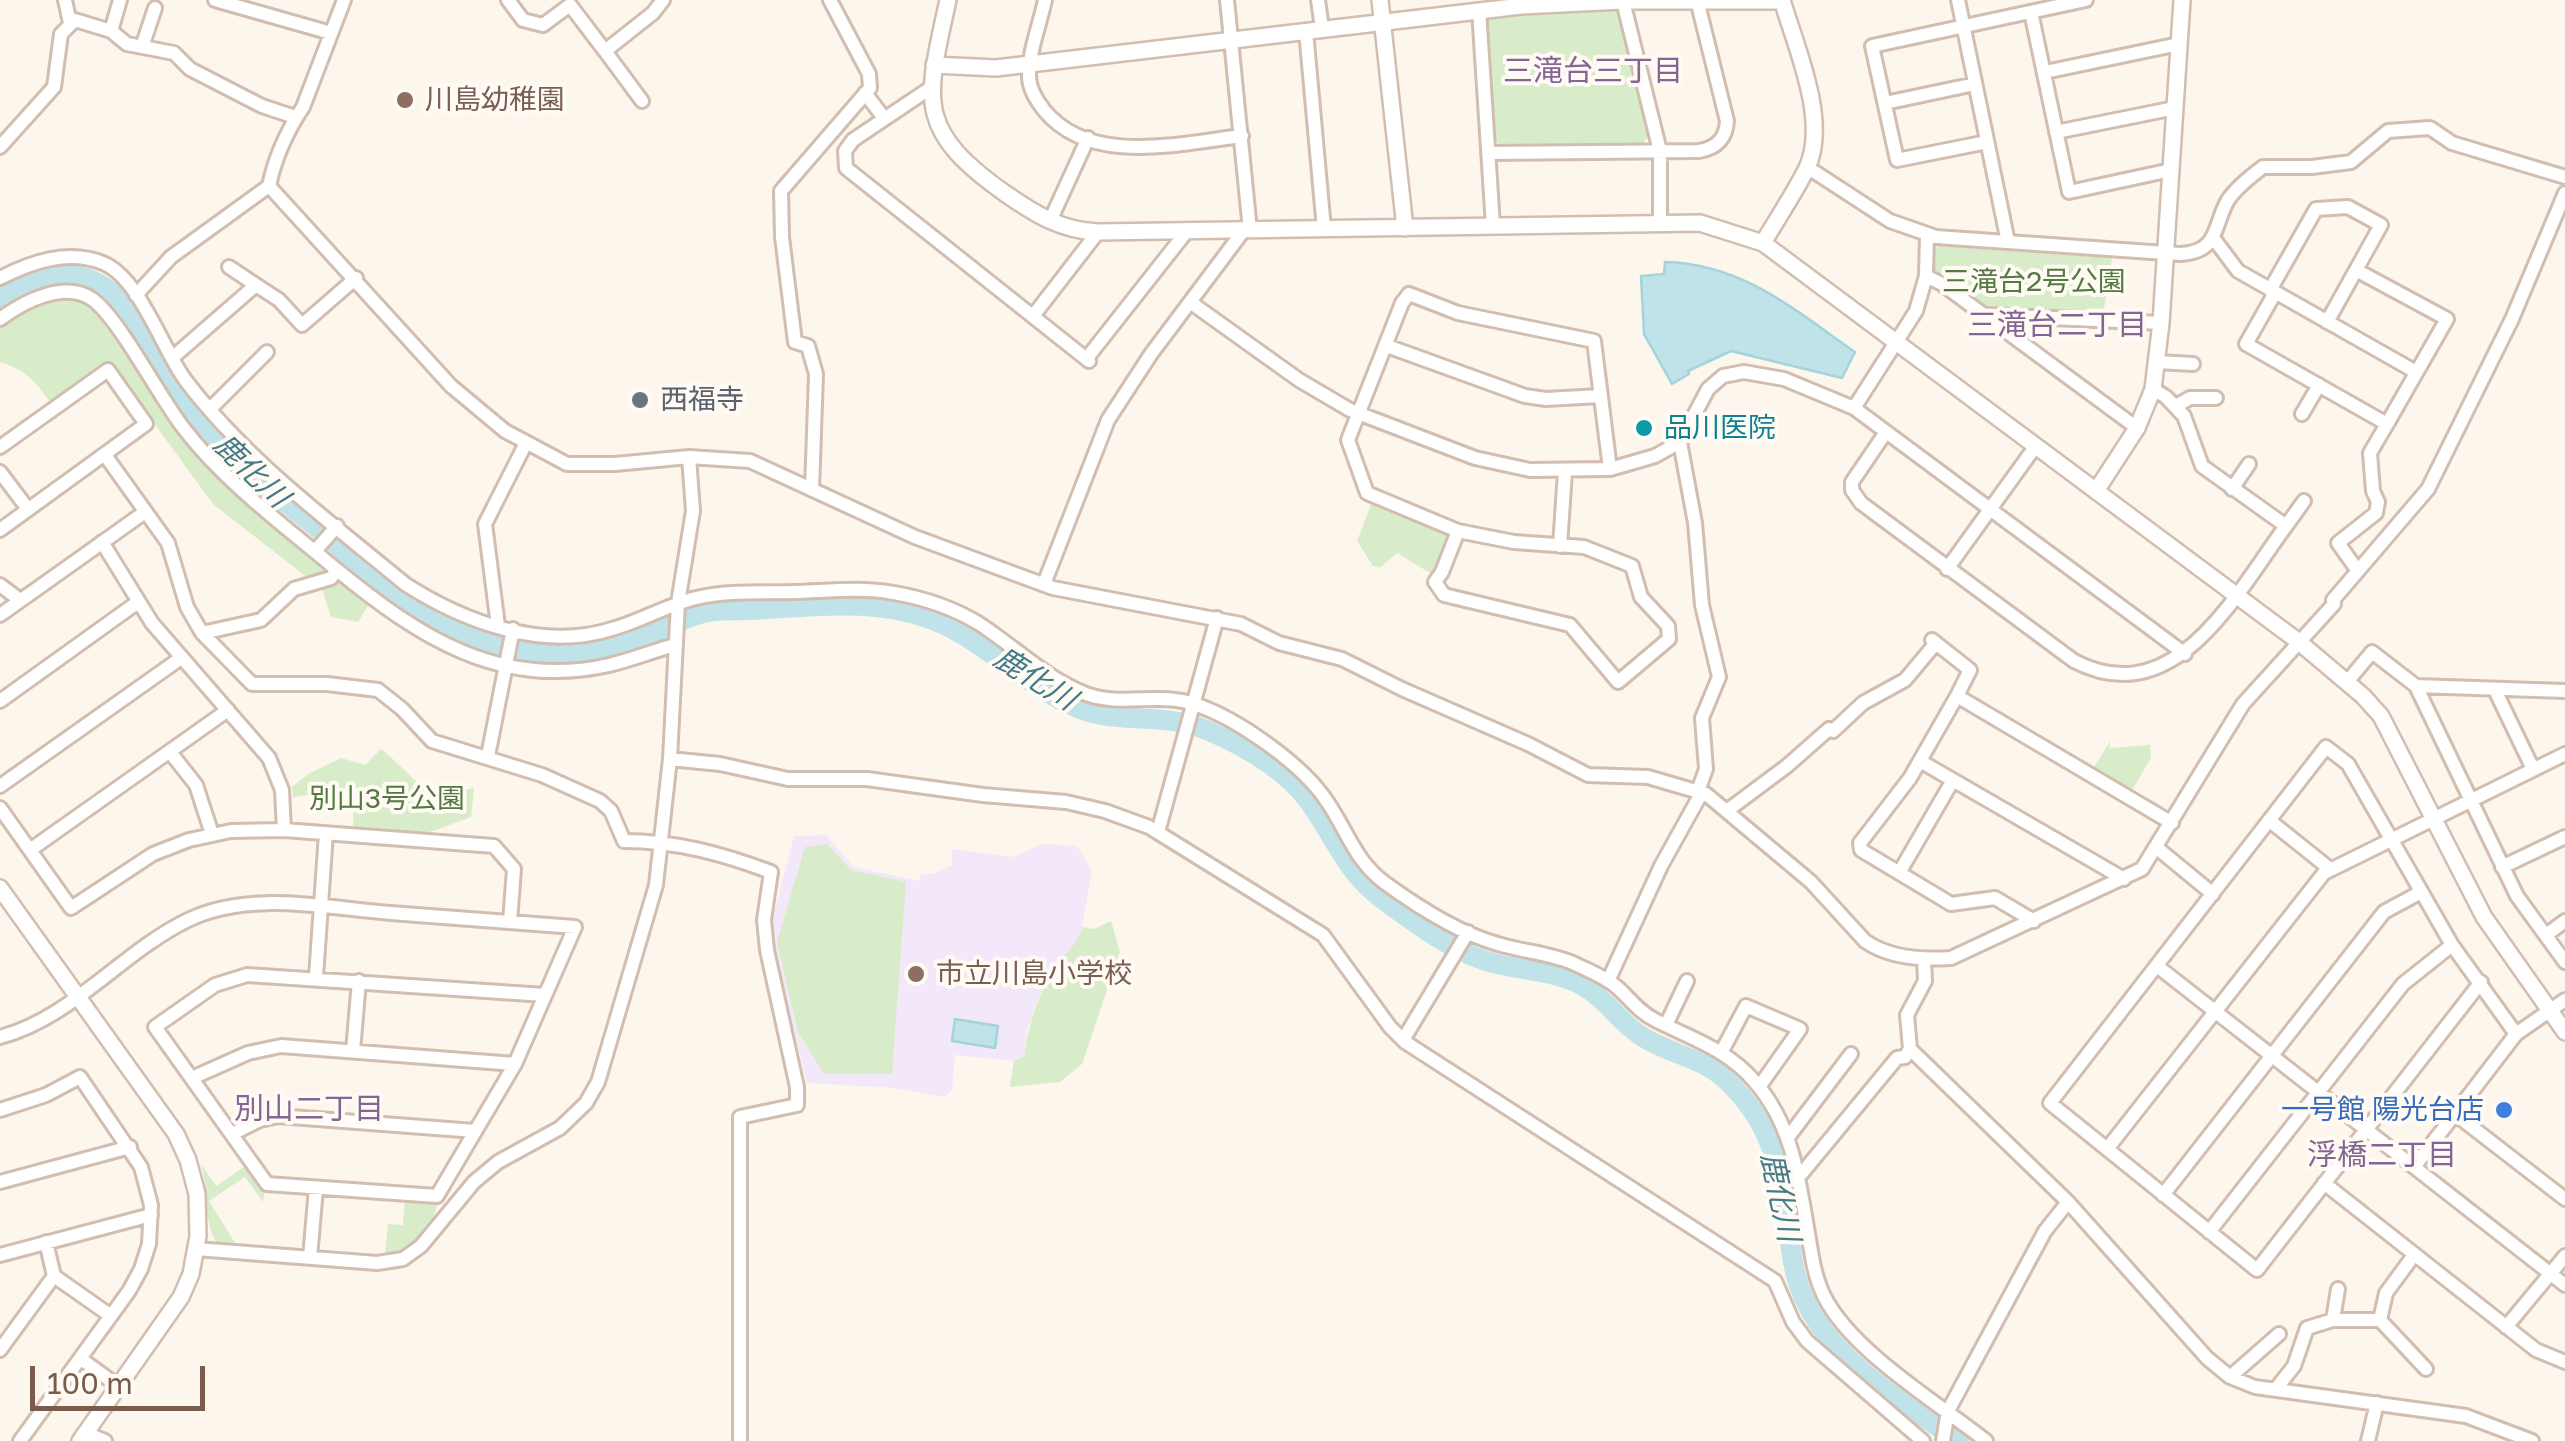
<!DOCTYPE html>
<meta charset="utf-8">
<style>
body{margin:0}
#map{position:relative;width:2565px;height:1441px;overflow:hidden;background:#fdf6ec;font-family:"Golos Text",sans-serif}
canvas{display:block}
.scale{position:absolute;left:30px;top:1366px;width:175px;height:45px;box-sizing:border-box;border:5px solid #7a5c4d;border-top:0;padding-left:12px;font-size:30px;line-height:35px;white-space:nowrap;color:#7a5c4d;-webkit-text-stroke:8px #fffaf3;paint-order:stroke}
</style>
<div id="map">
<canvas width="2565" height="1441"></canvas>
<div class="scale">100 m</div>
</div>
<script>
const ctx = document.querySelector('canvas').getContext('2d');
ctx.lineJoin = 'round';
function paint(path, color) { ctx.fillStyle = color; ctx.fill(path, 'evenodd'); }
function strokePath(path, color, width, dash) { ctx.strokeStyle = color; ctx.lineWidth = width; ctx.lineCap = dash ? 'butt' : 'round'; ctx.setLineDash(dash || []); ctx.stroke(path); }
function write(font, color, halo, rows, align = 'center') {
  ctx.font = font + ' "Golos Text","Noto Sans JP",sans-serif'; ctx.lineWidth = 8; ctx.setLineDash([]); ctx.textBaseline = 'middle'; ctx.strokeStyle = halo; ctx.fillStyle = color; for (const [text, x, y, turn = 0] of rows) {
    ctx.save(); ctx.translate(x, y); ctx.rotate((+turn || 0) * Math.PI / 180); ctx.textAlign = isNaN(turn) ? turn : align; if (halo) ctx.strokeText(text, 0, 0); ctx.fillText(text, 0, 0); ctx.restore();
  }
}
paint(new Path2D(`
 M826,835L854,867L919,881L921,875L933,874L952,865V849L1012,857L1043,844L1077,846L1092,871L1080,937L1043,987L1027,1030L1024,1058L1014,1061L955,1055L952,1090L944,1097L895,1088L807,1083L769,932L794,836Z`), '#f3e8fa');
paint(new Path2D(`
 M1613,9L1621,14L1650,134L1641,146L1505,148L1491,138L1484,24L1490,16Z
 M1939,246L2112,258L2103,315L2007,310L1978,305L1937,274L1931,264L1932,251Z
 M65,294L92,301L173,419L370,602L358,622L331,617L322,589L213,504L110,363L51,404C36,381 26,370 0,362V322L22,308Z
 M1372,502L1446,532L1450,538L1439,569L1430,573L1397,553L1381,567L1373,566L1357,541Z
 M2110,741V748L2150,745L2151,758L2131,792L2093,769Z
 M381,749C420,780 417,799 474,788L471,817L425,834L353,829L354,799L334,792L293,797L292,787L308,774L341,758L365,765Z
 M827,844L851,870L906,882L892,1074H824L798,1032L777,942L805,847Z
 M1111,921L1120,952L1082,1064L1060,1082L1010,1087L1014,1061L1024,1057C1028,1024 1038,995 1056,967C1065,953 1079,943 1082,927L1094,929Z
 M201,1164L216,1186L247,1165L265,1190L263,1202L245,1177L209,1201L237,1246L217,1243C204,1227 208,1188 201,1164Z
 M405,1200L438,1202C431,1229 417,1255 385,1254L388,1224L403,1225Z`), '#d8ecc9');
const water = new Path2D(`
 M1665,262C1743,264 1793,309 1855,352L1842,378L1731,351L1688,371L1689,374L1672,384L1644,334L1641,276L1664,274Z
 M955,1019L998,1026L995,1048L952,1041Z`);
paint(water, '#bfe3e8');
strokePath(water, '#a5d3da', 2.5);
strokePath(new Path2D(`
 M0,299C27,280 62,266 94,281C133,299 145,347 167,381C176,395 186,409 196,421C234,467 284,499 328,537C360,565 388,596 425,617C481,649 555,663 618,647C647,639 672,622 700,614C715,609 734,611 750,610C791,608 834,603 876,607C970,615 998,672 1075,707C1117,726 1165,711 1209,731C1246,747 1287,771 1310,803C1337,841 1346,873 1386,902C1415,923 1448,948 1483,960C1514,971 1550,969 1580,984C1607,998 1621,1026 1648,1040C1696,1065 1713,1057 1750,1107C1783,1151 1784,1209 1793,1262C1806,1346 1895,1397 1959,1441`), '#bfe3e8', 20);
const minor = new Path2D(`
 M65,0L70,23
 M215,0L331,33
 M508,0L523,20L543,25L570,5L605,51L653,13L663,0
 M1045,0C1040,24 1029,51 1029,76C1029,89 1036,100 1044,110C1090,167 1181,143 1242,136
 M1227,0L1250,230
 M1318,0L1322,28
 M1958,0L2008,242
 M1623,1L1660,151V223
 M1479,10L1493,226
 M2031,12L2069,192L2171,170
 M111,31L120,0
 M1306,31L1324,229
 M142,47L155,8
 M605,51L642,101
 M2045,72L2179,44
 M932,87L853,140L845,151L846,168L1089,361
 M865,93L884,118
 M1885,103L1975,84
 M2056,132L2175,108
 M1987,142L1897,160L1872,46L2086,0
 M0,147L54,87L61,34L75,20L111,31L127,44L174,53L190,69L262,106L295,117
 M1488,153L1699,151C1716,148 1726,139 1727,121L1697,0
 M1807,167L1890,221L1936,237L2180,254C2220,252 2213,225 2228,200C2236,188 2251,176 2263,167H2312L2351,162L2388,131L2430,128L2452,143L2565,177
 M269,186L451,386L505,431L567,464H615L689,457L750,461L915,537L1053,588L1241,624L1279,643L1342,659L1402,689L1528,744L1588,775L1648,777L1706,794L1811,882L1865,941C1889,958 1922,960 1951,958L2142,869L2243,704L2334,604L2333,600L2428,489L2512,319L2565,193
 M1050,221L1088,138
 M2214,239L2238,271L2416,372
 M229,267L256,285
 M1926,276L1942,284L2137,428
 M0,278C31,262 68,249 103,263C140,278 163,351 186,381C246,460 329,521 405,584C464,622 542,651 612,629C641,621 667,605 696,598C727,590 763,593 795,592C828,591 862,587 894,593C923,598 953,608 978,623C1014,646 1045,678 1086,694C1121,707 1159,692 1194,704C1237,718 1304,765 1328,803C1347,831 1356,862 1385,883C1418,907 1458,933 1498,944C1524,952 1550,953 1575,964C1589,971 1606,977 1618,988C1631,1000 1639,1012 1655,1020C1692,1039 1727,1049 1755,1082C1794,1127 1799,1182 1809,1239C1812,1258 1815,1278 1824,1296C1851,1351 1938,1403 1986,1441
 M2270,290L2316,209L2348,207L2381,225L2356,270
 M2275,293L2246,344L2387,424L2447,319L2356,270L2327,322
 M136,295L171,257L269,186C275,157 287,131 303,107L344,0
 M1190,302L1299,380L1350,410L1475,458L1530,470L1610,469L1655,456L1680,442L1708,389L1723,376L1744,372L1784,379L1854,408L2185,654
 M1987,315L2161,323
 M1033,316L1098,232
 M0,319C23,302 64,280 92,299C120,319 160,399 185,430C227,484 285,526 337,570L331,578L294,589L261,620L202,633
 M1387,346L1525,396L1546,399L1600,396
 M172,358L256,285L279,300L302,325L356,278
 M1087,358L1187,231
 M2157,362L2193,364
 M2176,406L2190,398H2216
 M1854,408L1916,311L1926,276L1927,235
 M210,409L267,352
 M2302,414L2319,385
 M1886,432L1852,482V490L1861,503L2074,661C2176,714 2236,593 2286,526L2202,466L2184,416L2166,397L2153,389
 M1680,442L1695,523L1702,605L1719,677L1702,718L1706,769L1698,791
 M0,447L108,370L146,424L0,530
 M105,455L168,543L187,607L202,633L252,684H327L378,690L402,709L432,741L542,775L600,801L611,811L624,841C676,841 723,854 771,872L764,920L767,950L797,1087V1105L740,1117V1441
 M0,472L28,509
 M2232,489L2249,464
 M812,490L816,374L808,346L795,342L782,237L781,191L870,88L869,74L830,0
 M2286,526L2304,501
 M1458,531L1442,572L1435,582L1444,595L1570,625L1618,682L1669,639L1668,626L1641,597L1632,566L1584,547L1514,542L1458,531L1367,493L1348,440L1402,303L1409,294L1458,313L1594,341L1610,469
 M102,542L152,623L269,758L282,790L284,830
 M1560,546L1565,472
 M315,551L337,526
 M1947,569L2035,447
 M337,570C418,636 499,690 609,665C631,660 653,651 675,645
 M2358,571L2338,543L2376,513L2378,502L2373,491L2370,453L2387,424
 M1044,584L1108,420L1151,354L1244,230
 M0,585L20,600
 M0,615L145,512
 M498,626L485,524L526,443
 M1932,640L1970,670L1957,696
 M2347,682L2372,652L2416,686L2565,691
 M2416,686L2517,896L2565,962
 M2495,690L2533,769
 M0,701L138,602
 M170,752L196,785L212,834
 M488,756L513,629
 M670,759L720,764L788,779H867L983,795L1066,802L1105,811L1149,827L1323,935L1390,1027L1405,1042L1775,1281L1793,1322L1807,1341L1923,1441
 M1920,761L2124,879
 M0,786L181,658
 M0,808L71,908L153,854L189,840L231,831L284,830L494,846L514,869L510,922
 M1728,810L1787,766L1829,729L1833,731L1863,703L1905,680L1936,643
 M2270,821L2330,869
 M1158,832L1217,618
 M2157,848L2213,894
 M30,850L228,710
 M2502,867L2565,837
 M1899,873L1953,780
 M2034,921L1995,898L1951,904L1861,850L1860,843L1910,778L1957,696L2172,823
 M2546,935L2565,921
 M1924,960L1925,981L1907,1015L1910,1049L2068,1202L2207,1358L2230,1377L2255,1387L2466,1416L2532,1441
 M2157,966L2565,1285
 M316,977L326,833
 M1608,981L1661,866L1702,792
 M2481,982L2257,1270L2050,1103L2326,747L2348,764L2452,945L2516,1034
 M1666,1025L1687,981
 M0,1037C72,1018 122,952 188,920C249,890 326,908 391,913C452,918 513,922 575,927L515,1064L437,1196L267,1184L155,1027L215,985L247,975L545,995
 M1403,1040L1468,932
 M353,1051L359,981
 M1722,1051L1746,1006L1800,1029L1759,1087
 M192,1078L248,1053L281,1046L515,1064
 M0,1110L46,1095L80,1077L141,1167L151,1205L149,1244L141,1269L129,1291L20,1441
 M2455,1114L2565,1199
 M232,1134L260,1120L278,1116L475,1131
 M1789,1136L1851,1054
 M2107,1149L2324,873L2565,754
 M2414,1167L2516,1034L2565,1000
 M1798,1178L1897,1058L1905,1057L1910,1049
 M0,1182L130,1147
 M2324,1183L2536,1350L2565,1362
 M2163,1195L2384,912L2421,892
 M2209,1232L2403,984L2452,945
 M46,1242L54,1276L111,1316
 M196,1249L377,1263L403,1259L421,1246L474,1182L498,1162L560,1128L586,1103L598,1082L656,885L670,759L678,603L693,511L689,457
 M0,1255L151,1215
 M310,1258L316,1188
 M2333,1320L2338,1289
 M2380,1320L2426,1369
 M2506,1327L2565,1256
 M0,1350L54,1276
 M81,1359L118,1386
 M2230,1377L2279,1334
 M2275,1390L2294,1366L2307,1328L2333,1320H2380L2386,1293L2414,1255
 M86,1433L105,1441
 M1943,1441L1948,1411L2045,1231L2068,1202
 M2368,1441L2377,1403`);
const tertiary = new Path2D(`
 M948,0C926,101 914,129 1006,194C1035,214 1062,231 1098,232L1700,223L1763,243L2299,642L2363,696L2381,716L2484,917L2565,1032
 M1380,0L1405,228
 M934,65L996,68L1521,6L1623,1H1782
 M1763,243C1777,219 1794,194 1807,168C1829,121 1796,48 1782,0
 M2096,491L2137,428L2153,389L2161,323L2182,0
 M0,888L176,1134L188,1160L197,1194L198,1236L191,1274L181,1297L80,1441`);
strokePath(minor, '#d1beb0', 18);
strokePath(tertiary, '#d1beb0', 20);
strokePath(minor, '#fff', 12);
strokePath(tertiary, '#fff', 15);
for (const [x, y, r, color] of [
 [405,100,10,"#8d6e63"],
 [640,400,10,"#6b7280"],
 [1644,428,10,"#0f9aa8"],
 [916,974,10,"#8d6e63"],
 [2504,1110,10,"#3f7fe0"]
]) { const dot = new Path2D(); dot.arc(x, y, r, 0, 2 * Math.PI); ctx.fillStyle = color; ctx.fill(dot); strokePath(dot, '#fffaf3', 4); }
write('28px', '#785e54', '#fffaf3', [
 ["川島幼稚園",425,100],
 ["市立川島小学校",936,974]
], 'left');
write('28px', '#537a41', '#fffaf3', [
 ["三滝台2号公園",2034,282],
 ["別山3号公園",387,799]
]);
write('28px', '#5b616d', '#fffaf3', [
 ["西福寺",660,400]
], 'left');
write('28px', '#0d838f', '#fffaf3', [
 ["品川医院",1664,428]
], 'left');
write('28px', '#366cbe', '#fffaf3', [
 ["一号館 陽光台店",2484,1110]
], 'right');
write('30px', '#846695', '#fffaf3', [
 ["三滝台三丁目",1593,71],
 ["三滝台二丁目",2057,325],
 ["別山二丁目",309,1109],
 ["浮橋二丁目",2382,1155]
]);
write('italic 30px', '#437c86', '#fffaf3', [
 ["鹿化川",251,471,44],
 ["鹿化川",1035,679,32],
 ["鹿化川",1780,1197,78]
]);
</script>
